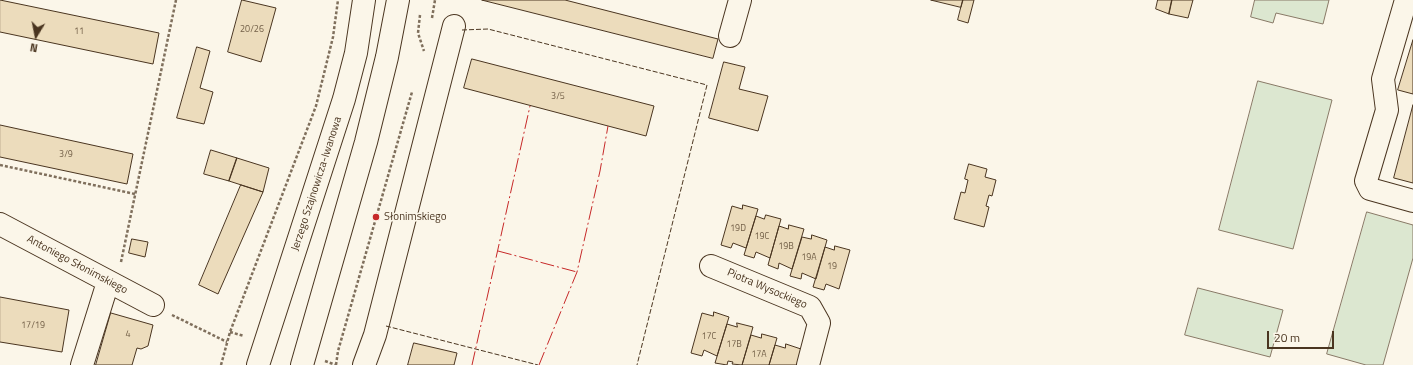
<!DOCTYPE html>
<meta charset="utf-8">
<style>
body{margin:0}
#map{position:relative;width:1413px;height:365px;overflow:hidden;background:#fbf6e9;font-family:"Titillium Web",sans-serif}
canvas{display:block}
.north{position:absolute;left:16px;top:16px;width:40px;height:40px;-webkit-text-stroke:3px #fbf6e9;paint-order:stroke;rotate:190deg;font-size:11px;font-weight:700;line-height:16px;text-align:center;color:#4a3520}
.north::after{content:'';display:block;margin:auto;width:14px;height:18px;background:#4a3520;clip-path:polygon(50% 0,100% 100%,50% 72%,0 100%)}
.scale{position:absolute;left:1267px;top:331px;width:67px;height:18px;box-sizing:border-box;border:2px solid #4a3520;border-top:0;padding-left:5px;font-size:12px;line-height:14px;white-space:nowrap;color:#4a3520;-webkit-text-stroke:3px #fbf6e9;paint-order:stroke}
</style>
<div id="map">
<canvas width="1413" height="365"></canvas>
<div class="north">N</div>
<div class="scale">20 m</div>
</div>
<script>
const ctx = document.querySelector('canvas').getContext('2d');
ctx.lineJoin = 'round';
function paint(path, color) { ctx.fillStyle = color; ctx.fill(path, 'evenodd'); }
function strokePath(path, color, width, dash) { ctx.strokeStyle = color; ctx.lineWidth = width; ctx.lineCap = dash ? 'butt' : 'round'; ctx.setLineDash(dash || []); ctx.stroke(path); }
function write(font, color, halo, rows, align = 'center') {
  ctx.font = font + ' "Titillium Web",sans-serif'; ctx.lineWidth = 3; ctx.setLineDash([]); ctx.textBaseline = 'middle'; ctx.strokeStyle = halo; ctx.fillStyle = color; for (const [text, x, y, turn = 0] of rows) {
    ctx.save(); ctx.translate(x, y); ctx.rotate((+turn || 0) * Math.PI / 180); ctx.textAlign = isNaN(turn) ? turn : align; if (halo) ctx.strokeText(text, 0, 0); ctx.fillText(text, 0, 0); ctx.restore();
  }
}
const green = new Path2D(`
 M1255,0H1329L1323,24L1276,13L1273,23L1251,17Z
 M1258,81L1332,100L1293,249L1219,230Z
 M1367,212L1413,225V258L1383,365H1366L1327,354Z
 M1198,288L1283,310L1270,357L1185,335Z`);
paint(green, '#dce7d0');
strokePath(green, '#887966', 1);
const building = new Path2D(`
 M0,0L159,33L153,64L0,32Z
 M242,0L276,8L261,62L228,52Z
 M482,0H565L718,39L713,58Z
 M931,0H963L961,7Z
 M963,0H974L968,23L958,20Z
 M1158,0H1172L1169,14L1156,9Z
 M1172,0H1193L1188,18L1169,14Z
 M1413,40V94L1398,90Z
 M197,47L210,51L200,88L213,92L204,124L177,118Z
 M472,59L654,106L646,136L464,88Z
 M724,62L745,67L739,89L768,96L758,131L709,118Z
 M1413,105V183L1394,178Z
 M0,125L133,154L127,184L0,157Z
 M211,150L237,158L229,181L204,174Z
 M237,158L269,168L263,192L229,181Z
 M969,164L987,169L985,177L996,180L992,196L989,195L986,206L989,207L984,227L954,219L961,192L965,193L968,180L965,179Z
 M241,185L263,192L218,294L199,285Z
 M743,205L758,209L746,248L733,243L731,248L721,245L732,206L742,209Z
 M766,215L781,219L770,258L756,252L754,258L744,255L756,216L764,219Z
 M789,225L804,229L792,269L779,263L778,269L768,265L779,226L788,229Z
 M812,235L827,240L816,279L802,273L801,279L790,276L802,237L811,239Z
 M132,239L148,242L145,257L129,253Z
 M835,246L850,250L839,289L826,284L824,290L813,287L825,247L834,250Z
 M0,297L69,310L62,352L0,342Z
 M714,312L729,317L717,356L704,350L702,356L691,353L702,313L713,316Z
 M111,313L153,325L148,346L141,349L137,348L132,365H96Z
 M737,323L753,327L742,365L732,364L733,362L728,361L727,365L715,363L727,324L737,327Z
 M762,334L777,338L769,365H742L751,335L761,338Z
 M414,343L457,353L454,365H408Z
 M786,344L801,349L797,365H769L775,345L785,348Z`);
paint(building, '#ecdcbc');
strokePath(building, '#4a3520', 1);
const minor = new Path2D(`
 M1406,0L1383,79L1387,110L1366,181L1370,189L1413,201
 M730,36L740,0
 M0,224L153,305
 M711,266L810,307L819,323L808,365
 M82,365L108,282
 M364,365L375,335L454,26`);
const major = new Path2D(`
 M258,365L344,99L356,53L364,0
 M302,365L366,142L387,57L398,0`);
strokePath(minor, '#4a3520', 24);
strokePath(major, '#4a3520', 24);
strokePath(new Path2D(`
 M420,15L418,33L424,51
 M432,18L435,0
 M0,165L135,194
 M121,262L176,0
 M172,315L227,342
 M230,332L244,336
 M325,361L336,365
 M221,365L230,332L316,106L333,37L338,0
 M336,365L338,351L412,92`), '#7f6f5c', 2.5, [3, 2]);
strokePath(minor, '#fbf6e9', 22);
strokePath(major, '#fbf6e9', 22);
strokePath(new Path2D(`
 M462,30L488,29L707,85L637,365
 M386,326L538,365`), '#4a3520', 1, [5, 2]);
strokePath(new Path2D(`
 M498,251L577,272
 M472,365L530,106
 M539,365L577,272L600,171L608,126`), '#c62828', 1, [14, 3, 2, 3]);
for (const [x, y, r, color] of [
 [376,217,4,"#c62828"]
]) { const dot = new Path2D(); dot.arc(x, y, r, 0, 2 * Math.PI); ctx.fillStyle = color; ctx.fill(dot); strokePath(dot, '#fbf6e9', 1.5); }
write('9px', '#725f47', null, [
 ["20/26",252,30],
 ["11",79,32],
 ["3/5",558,97],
 ["3/9",66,155],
 ["19D",738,229],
 ["19C",762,237],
 ["19B",786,247],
 ["19A",809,258],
 ["19",832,267],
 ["17/19",33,326],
 ["4",128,335],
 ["17C",709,337],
 ["17B",734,345],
 ["17A",759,355]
]);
write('11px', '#4a3520', '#fbf6e9', [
 ["Jerzego Szajnowicza-Iwanowa",317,184,-72],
 ["Antoniego Słonimskiego",77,265,28],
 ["Piotra Wysockiego",767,289,23]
]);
write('11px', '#4a3520', '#fbf6e9', [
 ["Słonimskiego",384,217]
], 'left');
</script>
